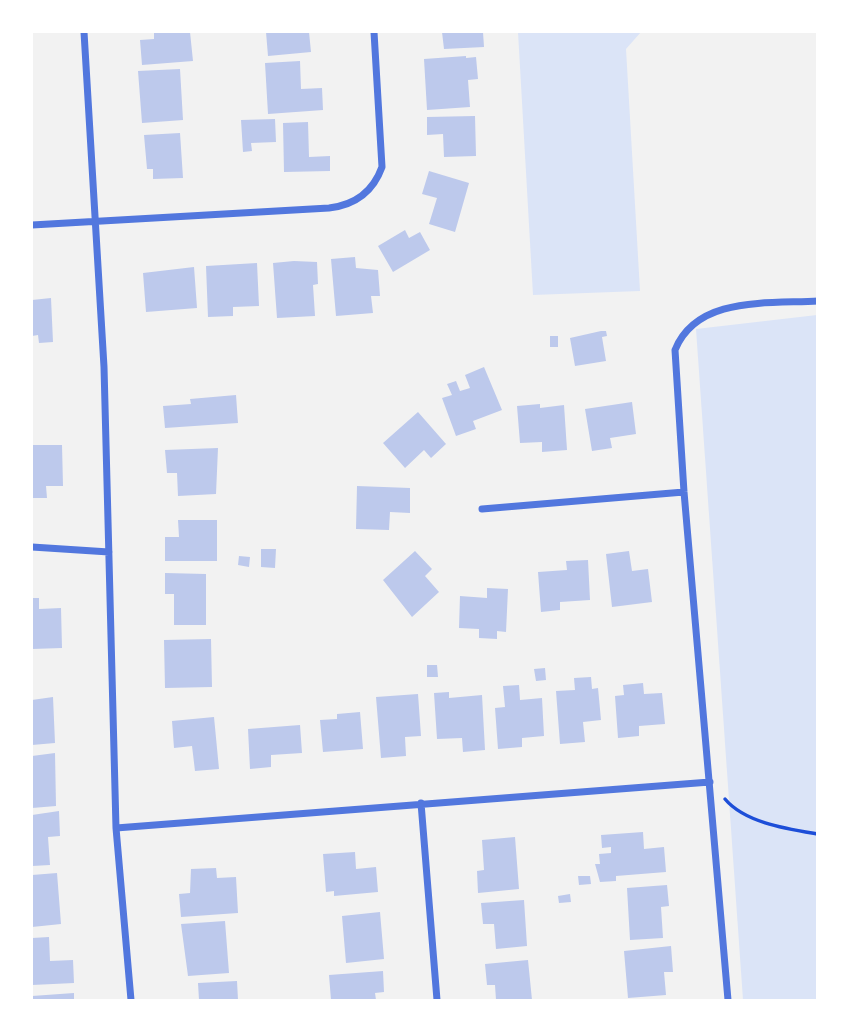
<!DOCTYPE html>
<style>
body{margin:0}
#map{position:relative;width:849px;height:1032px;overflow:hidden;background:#f2f2f2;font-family:Roboto,sans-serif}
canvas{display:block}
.frame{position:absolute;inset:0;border:33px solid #fff;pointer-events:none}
</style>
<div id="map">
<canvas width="849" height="1032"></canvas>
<div class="frame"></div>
</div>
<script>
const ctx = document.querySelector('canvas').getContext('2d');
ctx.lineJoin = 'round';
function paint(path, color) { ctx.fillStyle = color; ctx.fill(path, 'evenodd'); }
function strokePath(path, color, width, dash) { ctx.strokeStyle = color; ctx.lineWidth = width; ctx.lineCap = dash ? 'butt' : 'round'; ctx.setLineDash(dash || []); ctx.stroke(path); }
paint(new Path2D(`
 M518,32H641L626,49L640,291L533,295Z
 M817,315V1000H743L696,329Z`), '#dbe4f7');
paint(new Path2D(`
 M154,32H190L193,61L142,65L140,40L154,39Z
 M266,32H309L311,52L268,56Z
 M442,32H483L484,47L444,49Z
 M466,56V58L476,57L478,79L468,80L470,107L427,110L424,59Z
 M300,61L301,89L322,88L323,110L268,114L265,63Z
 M180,69L183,120L142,123L138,71Z
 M475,116L476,156L444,157L443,134L427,135V117Z
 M275,119L276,142L251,143L252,151L243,152L241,120Z
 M308,122L309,157L330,156V171L284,172L283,123Z
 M180,133L183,178L153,179V169H147L144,135Z
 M429,171L469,183L455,232L429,224L437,198L422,194Z
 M405,230L409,238L420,232L430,250L393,272L378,246Z
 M355,257L356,268L378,270L380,296H371L373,313L336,316L331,259Z
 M294,261L317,262L318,284L313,285L315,316L277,318L273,263Z
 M257,263L259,306L233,307V316L208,317L206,266Z
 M194,267L197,308L146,312L143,273Z
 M51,298L53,342L39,343L38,335L32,336V300Z
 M601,331H606L607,336L602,337L606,361L575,366L570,338Z
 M550,336H558V347H550Z
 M484,367L502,410L473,421L476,429L456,436L442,398L452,395L447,384L456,381L460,391L470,388L465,375Z
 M236,395L238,423L165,428L163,406L191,404L190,399Z
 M632,402L636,434L610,438L612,448L592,451L585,409Z
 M540,404V408L564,405L567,450L542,452V442L520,443L517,406Z
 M418,412L446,444L431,458L424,450L405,468L383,443Z
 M32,445H62L63,486H46L47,498H32Z
 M218,448L216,494L178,496L177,473H167L165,450Z
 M357,486L410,488V513L390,512L389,530L356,529Z
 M178,520H217V561H165V537H179Z
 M261,549H276L275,568L261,567Z
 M415,551L432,569L425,576L439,592L412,617L383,580Z
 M629,551L632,571L648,569L652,602L612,607L606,554Z
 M239,556L250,557L249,567L238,565Z
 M588,560L590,600L560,602V610L541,612L538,572L567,570L566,561Z
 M165,573L206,574V625H174V594H165Z
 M487,588L508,589L506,632L497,631V639L479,638V629L459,628L460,596L487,598Z
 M32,598H39V609L61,608L62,648L32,649Z
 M211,639L212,687L165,688L164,640Z
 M427,665H437L438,677H427Z
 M545,668L546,680L536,681L534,669Z
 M591,677L592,689L598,688L601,720L583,722L585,742L560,744L556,691L575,690L574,678Z
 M643,683L644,694L662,693L665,724L639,726V736L618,738L615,696L624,695L623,685Z
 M519,685L520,700L542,698L544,736L522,738V747L498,749L495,708L505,707L503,686Z
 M449,692V698L482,695L485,750L463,752L462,738L437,739L434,693Z
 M418,694L421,736L405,737L406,756L381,758L376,697Z
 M53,697L55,743L32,745V700Z
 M360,712L363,749L323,752L320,720L337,719V714Z
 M214,717L219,769L195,771L192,746L174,748L172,721Z
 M300,725L302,753L271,755V767L250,769L248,729Z
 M55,753L56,806L32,808V756Z
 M59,811L60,836L48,837L50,865L32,866V815Z
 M643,832L644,849L664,847L666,872L616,876V881L600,882L595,864H600L599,854L611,853V847L602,848L601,835Z
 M515,837L519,889L478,893L477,871L484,870L482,840Z
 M355,852L356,869L376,867L378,892L334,896V891L326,892L323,854Z
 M216,868L217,878L236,877L238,913L181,917L179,894L190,893L191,869Z
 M57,873L61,924L32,927V875Z
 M578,876H590L591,884L579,885Z
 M667,885L669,906L661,907L663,938L630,940L627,888Z
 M570,894L571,902L559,903L558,896Z
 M524,900L527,946L496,949L494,924H483L481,903Z
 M380,912L384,959L346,963L342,916Z
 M225,921L229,973L188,976L181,924Z
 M49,937L50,961L73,960L74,983L32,985V938Z
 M671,946L673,972H664L666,995L628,998L624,951Z
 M528,960L532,1000H496L495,985H487L485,964Z
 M383,971L384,992L375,993L376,1000H331L329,975Z
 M237,981L238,1000H199L198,983Z
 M74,993V1000H32V996Z`), '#bdc9ec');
strokePath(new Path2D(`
 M725,799C745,823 788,829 818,834`), '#1d4ed8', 3.5);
strokePath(new Path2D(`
 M84,32L104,367L116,828L131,1000
 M32,225L329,208C355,205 373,192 382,167L374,32
 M482,509L684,492
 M32,547L109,552
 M421,803L437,1000
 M116,828L710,782
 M728,1000L684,492L675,350C697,296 767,304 818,301`), '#5277de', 7);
</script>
